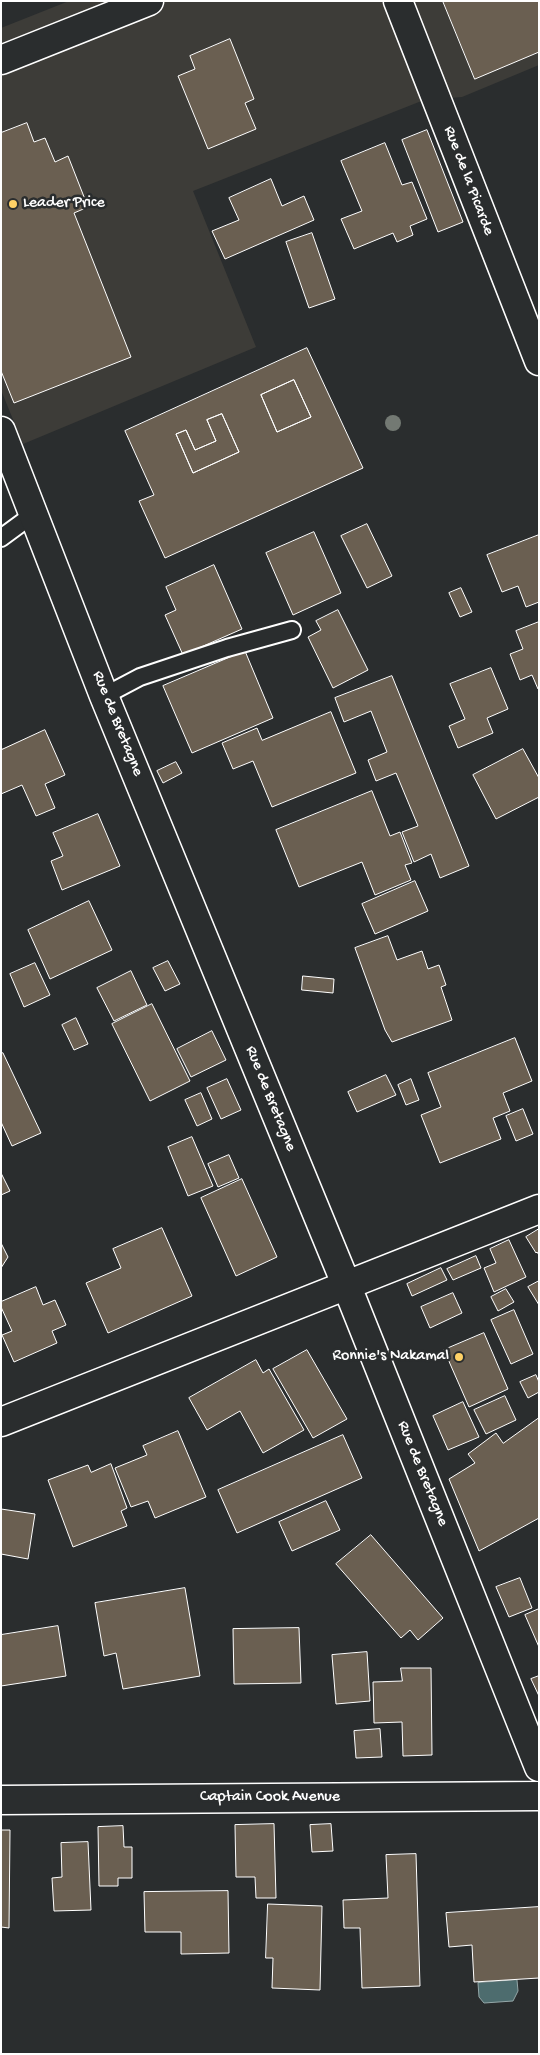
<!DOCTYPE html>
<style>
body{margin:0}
#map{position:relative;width:540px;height:2055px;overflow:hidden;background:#2a2d2e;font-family:"Gochi Hand",sans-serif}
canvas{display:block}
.frame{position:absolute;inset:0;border:2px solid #fff;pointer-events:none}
</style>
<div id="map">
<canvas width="540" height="2055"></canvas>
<div class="frame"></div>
</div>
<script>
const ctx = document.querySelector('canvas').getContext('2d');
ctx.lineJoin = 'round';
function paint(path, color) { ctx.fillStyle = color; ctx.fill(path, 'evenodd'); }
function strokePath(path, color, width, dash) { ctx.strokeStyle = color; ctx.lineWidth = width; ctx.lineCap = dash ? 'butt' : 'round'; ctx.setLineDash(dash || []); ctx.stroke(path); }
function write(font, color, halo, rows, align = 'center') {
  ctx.font = font + ' "Gochi Hand",sans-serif'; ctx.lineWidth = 5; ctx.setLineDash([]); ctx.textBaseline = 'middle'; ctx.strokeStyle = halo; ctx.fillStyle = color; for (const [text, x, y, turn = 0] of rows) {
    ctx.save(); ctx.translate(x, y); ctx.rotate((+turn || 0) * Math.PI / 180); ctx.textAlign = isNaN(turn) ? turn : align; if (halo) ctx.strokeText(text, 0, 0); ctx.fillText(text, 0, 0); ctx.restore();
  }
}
paint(new Path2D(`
 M69,1H539V65L462,97L424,100L193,191L256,347L23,444L1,390V28Z`), '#3d3c38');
const water = new Path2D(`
 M517,1980L518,1991L513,2001L484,2003L479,1997L478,1983Z`);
paint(water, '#4d6c6e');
strokePath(water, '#94a7a8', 1);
const building = new Path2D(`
 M443,1H539V52L475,79Z
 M230,39L254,99L245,103L256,129L208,149L178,76L195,69L190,56Z
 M27,123L34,142L45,138L55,162L68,156L88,207L74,213L131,357L14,403L1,371V133Z
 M427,130L463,222L438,232L402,140Z
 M385,143L402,185L412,182L427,219L410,226L413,235L397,242L393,233L354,249L341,219L362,211L341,161Z
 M271,179L282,206L304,196L314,220L225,259L212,231L239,220L229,198Z
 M312,233L335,299L309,308L286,242Z
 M307,348L363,468L165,558L139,501L154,495L125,431ZM294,380L311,417L277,432L261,395ZM222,414L239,452L193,473L176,434L186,430L195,450L216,441L207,420Z
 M294,380L311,417L277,432L261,395Z
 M222,414L239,452L193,473L176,434L186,430L195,450L216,441L207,420Z
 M367,524L392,576L367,588L341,536Z
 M314,532L341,593L293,615L266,553Z
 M539,535V602L526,607L518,586L502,592L487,555Z
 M214,565L242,629L183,655L165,615L176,610L166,587Z
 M461,588L472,612L460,617L449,593Z
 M338,610L368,670L333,688L308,637L321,630L316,621Z
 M539,622V689H538L532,675L520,680L510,654L523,649L516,631Z
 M245,651L273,718L192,753L163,686Z
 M491,668L508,709L487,718L493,733L458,748L449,726L465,719L450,684Z
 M392,676L469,866L440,878L431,854L414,862L402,832L418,826L396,773L376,781L368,760L387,752L371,711L344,722L335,698Z
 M331,712L356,773L272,807L253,761L233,769L222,743L257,728L262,740Z
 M45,730L65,775L45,784L55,808L36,816L22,785L1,794V747L2,749Z
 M523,749L539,778V797L496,819L473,775Z
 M176,762L182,773L163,783L157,771Z
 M372,791L390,836L400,832L412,863L405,865L411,880L375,895L362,862L299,887L276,830Z
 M98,814L120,866L62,890L51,861L63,856L53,833Z
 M415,881L428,911L375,934L362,904Z
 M89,901L112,950L50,979L28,930Z
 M388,936L397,960L422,951L428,969L439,965L446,985L441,987L452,1020L392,1042L385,1030L355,948Z
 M168,961L180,984L165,991L153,968Z
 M35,963L50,995L24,1007L10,974Z
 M131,971L147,1005L114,1021L97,988Z
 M303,976L334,979L333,993L302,990Z
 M152,1004L190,1081L150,1101L112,1024Z
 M76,1018L88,1044L74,1050L62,1025Z
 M212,1031L226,1060L191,1077L177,1049Z
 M515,1038L532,1081L503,1093L510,1111L493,1118L501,1139L440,1163L421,1115L441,1107L428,1073Z
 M3,1053L41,1133L12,1146L1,1122V1054Z
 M386,1075L396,1095L357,1112L348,1092Z
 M227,1079L241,1110L221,1119L207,1088Z
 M411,1079L419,1100L406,1105L398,1085Z
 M201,1093L212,1119L197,1126L185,1100Z
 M523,1109L533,1134L516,1141L506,1116Z
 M192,1137L213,1186L188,1196L168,1147Z
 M229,1155L239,1178L218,1187L208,1164Z
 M1,1173L10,1191L1,1195Z
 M242,1179L277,1257L236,1276L201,1198Z
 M162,1228L192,1296L108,1333L86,1283L121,1268L113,1249Z
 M539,1229V1255L537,1252L536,1253L526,1237Z
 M509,1240L526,1277L494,1292L484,1268L496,1263L490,1249Z
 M1,1243L8,1257L1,1268Z
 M476,1256L481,1268L453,1280L447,1269Z
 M441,1268L447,1280L412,1296L407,1284Z
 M539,1281V1305L528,1287Z
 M36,1287L43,1305L55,1300L66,1325L52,1331L57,1343L14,1362L2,1335L12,1331L1,1307V1302Z
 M506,1289L514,1302L498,1311L491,1297Z
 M453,1293L462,1313L430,1328L421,1307Z
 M514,1310L533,1354L511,1364L491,1320Z
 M484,1333L508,1389L469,1407L444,1350Z
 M307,1350L347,1419L313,1438L273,1369Z
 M256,1360L263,1373L269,1369L304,1430L263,1453L240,1411L207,1430L189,1398Z
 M536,1375L539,1382V1392L528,1398L520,1382Z
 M505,1396L516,1420L486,1434L474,1410Z
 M463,1402L479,1437L448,1450L433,1416Z
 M539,1418V1518L479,1551L449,1479L475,1463L468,1454L496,1433L503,1443Z
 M178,1431L206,1497L155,1518L148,1501L131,1507L115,1468L147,1455L143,1446Z
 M343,1435L362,1478L237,1533L218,1490Z
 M111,1464L127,1508L121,1511L127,1526L73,1547L48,1480L88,1465L91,1472Z
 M326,1501L340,1530L292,1551L279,1522Z
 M1,1509L35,1514L28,1559L1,1554Z
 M371,1535L443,1618L418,1640L410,1630L401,1638L336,1564Z
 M520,1578L532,1608L509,1617L496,1587Z
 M185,1588L200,1676L123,1689L116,1653L104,1656L95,1603Z
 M539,1609V1647L525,1615Z
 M58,1626L66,1676L1,1686V1635Z
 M299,1628L301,1683L234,1684L233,1629Z
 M367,1652L370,1701L336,1704L332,1655Z
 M401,1668H431L432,1755L403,1756L402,1722L374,1723L373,1682L402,1681Z
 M539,1676V1696L531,1679Z
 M380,1729L382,1757L356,1758L354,1731Z
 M274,1824L276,1898H256L255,1877H236L235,1825Z
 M331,1824L333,1851L312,1852L310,1825Z
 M123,1826L124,1847H132V1878H118V1886H99L98,1827Z
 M1,1830H10L9,1928L1,1927Z
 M88,1842L91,1910L54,1911L52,1878L62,1877L61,1843Z
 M416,1854L420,1986L362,1988L360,1928H344L343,1900L388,1898L386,1855Z
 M228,1891L229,1953L181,1954V1932H145L144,1892Z
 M268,1904L322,1906L320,1990L272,1988L273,1958H266Z
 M539,1907V1978L474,1982L472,1945L449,1947L446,1913Z`);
paint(building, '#6a5f51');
strokePath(building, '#fff', 1);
const service = new Path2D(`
 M1,538L35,513
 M104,696L140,677L227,648L292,630`);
const minor = new Path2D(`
 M398,1L539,361
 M1,431L104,696L346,1284L539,1767
 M1,1422L539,1209
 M1,1800L539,1796`);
const tertiary = new Path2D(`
 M1,60L149,1`);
strokePath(service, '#fff', 20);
strokePath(minor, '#fff', 31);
strokePath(tertiary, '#fff', 31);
strokePath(service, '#2a2d2e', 16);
strokePath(minor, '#2a2d2e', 28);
strokePath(tertiary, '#2a2d2e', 28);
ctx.fillStyle = '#737973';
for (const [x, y] of [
 [393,423]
]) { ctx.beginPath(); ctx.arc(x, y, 8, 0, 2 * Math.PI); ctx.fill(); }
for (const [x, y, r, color] of [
 [13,204,5,"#ffd166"],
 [459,1357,5,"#ffd166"]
]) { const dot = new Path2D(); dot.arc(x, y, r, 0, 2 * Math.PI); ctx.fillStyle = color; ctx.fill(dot); strokePath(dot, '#2a2d2e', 2); }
write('16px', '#fff', '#2a2d2e', [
 ["Rue de la Picarde",468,181,69],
 ["Rue de Bretagne",117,724,68],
 ["Rue de Bretagne",270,1099,68],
 ["Rue de Bretagne",422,1474,68],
 ["Captain Cook Avenue",270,1798]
]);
write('16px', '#fff', '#2a2d2e', [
 ["Leader Price",23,204],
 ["Ronnie's Nakamal",449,1357,"right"]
], 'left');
</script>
